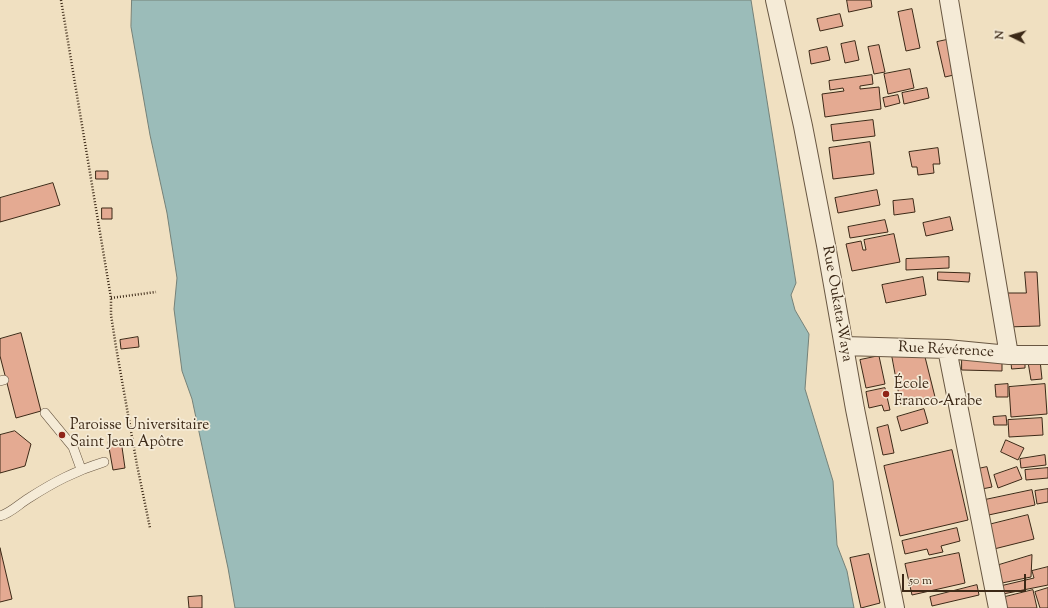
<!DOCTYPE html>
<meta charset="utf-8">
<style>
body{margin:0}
#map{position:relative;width:1048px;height:608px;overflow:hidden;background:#f0e0c1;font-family:"Sorts Mill Goudy",serif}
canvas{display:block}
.north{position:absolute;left:992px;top:16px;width:40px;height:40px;-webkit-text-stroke:3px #f5ebd7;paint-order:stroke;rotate:275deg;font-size:11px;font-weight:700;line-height:16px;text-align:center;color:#3c2917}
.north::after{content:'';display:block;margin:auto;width:14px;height:18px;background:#3c2917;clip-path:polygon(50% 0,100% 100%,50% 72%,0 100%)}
.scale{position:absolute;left:902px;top:574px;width:124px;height:18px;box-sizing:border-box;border:2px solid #3c2917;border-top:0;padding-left:5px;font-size:12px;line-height:14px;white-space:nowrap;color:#3c2917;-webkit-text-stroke:3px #f5ebd7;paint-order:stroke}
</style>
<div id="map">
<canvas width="1048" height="608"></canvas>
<div class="north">N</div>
<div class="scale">50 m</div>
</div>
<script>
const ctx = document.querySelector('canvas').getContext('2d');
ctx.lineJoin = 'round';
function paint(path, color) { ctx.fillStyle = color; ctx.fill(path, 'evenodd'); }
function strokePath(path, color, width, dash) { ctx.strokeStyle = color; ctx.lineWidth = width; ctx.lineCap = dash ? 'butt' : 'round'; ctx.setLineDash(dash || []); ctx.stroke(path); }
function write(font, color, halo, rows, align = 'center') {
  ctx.font = font + ' "Sorts Mill Goudy",serif'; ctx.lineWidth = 3.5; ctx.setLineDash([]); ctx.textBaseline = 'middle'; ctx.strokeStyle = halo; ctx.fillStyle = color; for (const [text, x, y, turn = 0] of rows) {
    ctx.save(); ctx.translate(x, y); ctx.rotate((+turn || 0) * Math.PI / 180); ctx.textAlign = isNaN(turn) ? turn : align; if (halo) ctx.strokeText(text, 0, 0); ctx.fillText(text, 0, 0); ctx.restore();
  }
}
const water = new Path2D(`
 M132,0H751L796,283L791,295L795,310L809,334L805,389L833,481L837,545L847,571L854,608H235L228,568L192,399L182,371L174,309L177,278L167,213L150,135L131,27Z`);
paint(water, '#9bbcb9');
strokePath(water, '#758178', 1);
const building = new Path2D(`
 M847,0H871L872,7L849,12Z
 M912,9L920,48L906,51L898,12Z
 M840,14L843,26L820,31L817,19Z
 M951,39L958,74L945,77L937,42Z
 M855,41L859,60L845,63L841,44Z
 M879,45L885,72L874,74L868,47Z
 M827,47L830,60L811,64L809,51Z
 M910,69L914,88L888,94L884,74Z
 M872,75L873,84L860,86V89L879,87L881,109L825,117L822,94L844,91L843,88L830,90L829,81Z
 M927,88L929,98L904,104L902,93Z
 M898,95L900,103L885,107L883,98Z
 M873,120L875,136L833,141L831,125Z
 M870,142L874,174L833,179L829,148Z
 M938,148L940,164H933L934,173L918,175L917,167H912L909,152Z
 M96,171H108V179H96Z
 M53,183L60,205L0,222V198Z
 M877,190L880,205L838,213L835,198Z
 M913,199L915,212L894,215L893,201Z
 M102,208H112V219H102Z
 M950,217L953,230L926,236L923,223Z
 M885,220L888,232L850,238L848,227Z
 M894,234L900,262L852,271L846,244L861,241L863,250H866L864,240Z
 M949,257V268L906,270V259Z
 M938,272L970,273L969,282L938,280Z
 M1025,272H1037L1040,326L1006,327L1004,293H1026Z
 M923,277L926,295L886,303L882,285Z
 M21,333L41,411L16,418L0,356V339Z
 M138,337L139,347L121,349L120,340Z
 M891,350L925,357L935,397L901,404Z
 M962,355L1002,356V371L962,370Z
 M879,356L885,384L866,388L860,360Z
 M1011,358H1025V368L1012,369Z
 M1040,360L1042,379L1031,380L1028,362Z
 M1008,384V397H996L995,385Z
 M1045,384L1047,414L1011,417L1009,387Z
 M885,388L890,410L884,411L882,405L869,408L866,392Z
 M924,409L928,423L901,431L897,417Z
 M1006,416L1007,425H994L993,417Z
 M1042,418L1043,435L1009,437L1008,420Z
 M888,425L894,453L883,455L877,428Z
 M15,431L31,444L25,466L0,473V435Z
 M121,440L125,468L113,470L108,442Z
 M1006,440L1024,448L1018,460L1001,452Z
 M952,450L968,520L900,536L884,466Z
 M1045,455L1046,465L1021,468L1020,459Z
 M987,467L992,487L977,490L973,470Z
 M1017,467L1022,479L998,488L994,475Z
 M1048,468V478L1026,480L1025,470Z
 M1048,489V502L1037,504L1035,491Z
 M1032,490L1035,505L984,516L980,501Z
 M1028,515L1034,539L994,549L988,525Z
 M957,528L960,541L941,546L943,552L929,555L927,549L905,554L902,541Z
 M0,548L12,599L0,602Z
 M959,553L965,583L912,595L905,564Z
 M869,554L880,603L861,608L850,558Z
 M1032,555L1031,577L1002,583L999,565Z
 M1048,567V585L1003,594L1000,586L1034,578L1032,571Z
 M977,585L979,595L932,606L930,597Z
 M1048,588V608H1040L1035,592Z
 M1033,590L1037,608H999L997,599Z
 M202,596V608H189L188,597Z`);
paint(building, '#e4aa92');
strokePath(building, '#3c2917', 1);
const lane = new Path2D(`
 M0,381L4,380
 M45,413L73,447L81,469
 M0,516C11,513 19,504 29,498C54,482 75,471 104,462`);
const street = new Path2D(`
 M775,0L803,126L826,245L855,409L895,608
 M949,0L1009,355
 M844,346L947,349L1009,355H1048
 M947,349L998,608`);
strokePath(lane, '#695742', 10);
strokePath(street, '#695742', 20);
strokePath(new Path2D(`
 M61,0L111,298V315L116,347L137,465L150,528
 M111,298L156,292`), '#3c2917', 2.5, [1, 2]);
strokePath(lane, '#f5ebd7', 9);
strokePath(street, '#f5ebd7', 18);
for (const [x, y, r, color] of [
 [886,394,4,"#8f2418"],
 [62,435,4,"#8f2418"]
]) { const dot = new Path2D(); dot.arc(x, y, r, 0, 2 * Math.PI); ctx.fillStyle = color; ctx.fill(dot); strokePath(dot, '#f5ebd7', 1.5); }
write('15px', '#3c2917', '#f5ebd7', [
 ["Rue Oukata-Waya",836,304,80],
 ["Rue Révérence",946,351,3]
]);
write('15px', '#3c2917', '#f5ebd7', [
 ["École",894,385],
 ["Franco-Arabe",894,402],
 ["Paroisse Universitaire",70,426],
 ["Saint Jean Apôtre",70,443]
], 'left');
</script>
